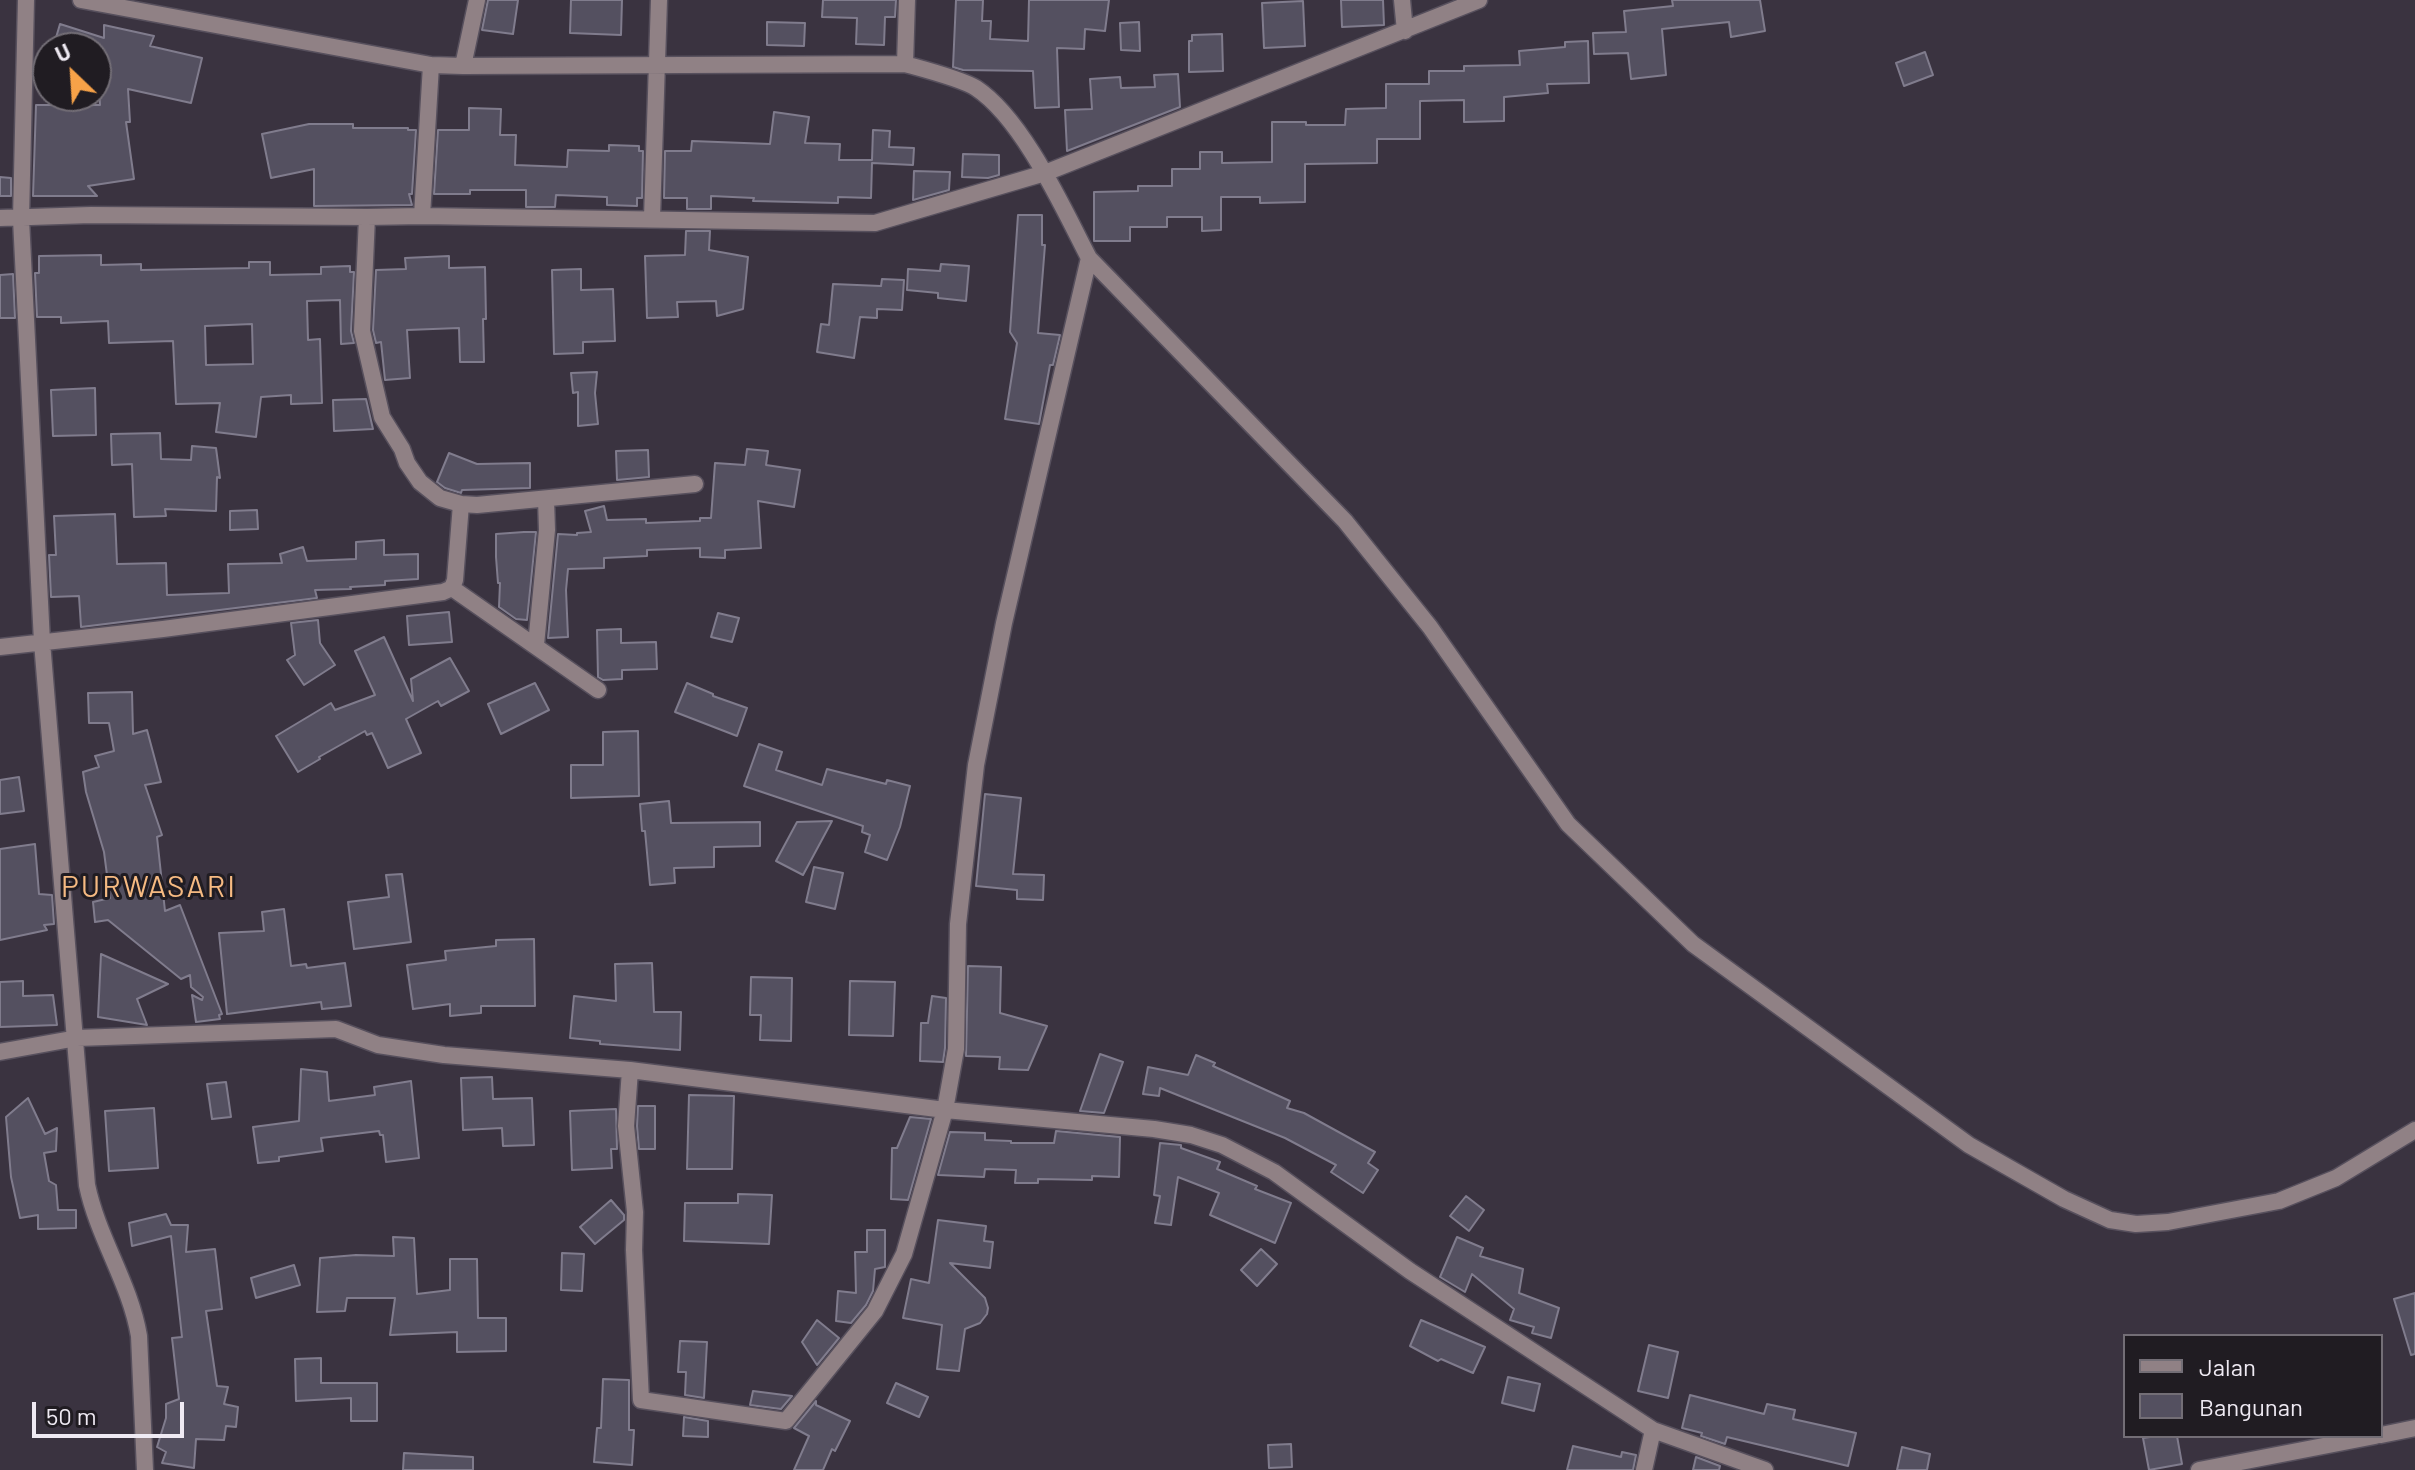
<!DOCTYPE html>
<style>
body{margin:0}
#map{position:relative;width:2415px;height:1470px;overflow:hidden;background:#3a3340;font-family:Barlow,sans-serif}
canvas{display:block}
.legend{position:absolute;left:2123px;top:1334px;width:260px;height:104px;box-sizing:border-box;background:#201c22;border:2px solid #736e76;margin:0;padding:10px 14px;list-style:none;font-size:24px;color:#efeaf3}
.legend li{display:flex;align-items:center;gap:16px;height:40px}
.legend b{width:40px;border:2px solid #736e76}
.north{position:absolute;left:32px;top:32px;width:80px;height:80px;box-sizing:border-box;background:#201c22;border:2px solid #736e76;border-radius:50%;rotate:335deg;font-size:22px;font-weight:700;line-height:32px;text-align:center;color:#efeaf3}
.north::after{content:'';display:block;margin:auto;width:28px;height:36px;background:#f7a248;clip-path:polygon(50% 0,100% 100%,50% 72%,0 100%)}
.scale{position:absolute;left:32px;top:1402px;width:152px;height:36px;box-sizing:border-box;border:4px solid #efeaf3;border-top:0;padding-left:10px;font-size:24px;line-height:28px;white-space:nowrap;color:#efeaf3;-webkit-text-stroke:6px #201c22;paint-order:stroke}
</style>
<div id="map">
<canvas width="2415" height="1470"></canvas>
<ul class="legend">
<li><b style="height:10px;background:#908185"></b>Jalan</li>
<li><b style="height:22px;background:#545060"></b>Bangunan</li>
</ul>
<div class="north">U</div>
<div class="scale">50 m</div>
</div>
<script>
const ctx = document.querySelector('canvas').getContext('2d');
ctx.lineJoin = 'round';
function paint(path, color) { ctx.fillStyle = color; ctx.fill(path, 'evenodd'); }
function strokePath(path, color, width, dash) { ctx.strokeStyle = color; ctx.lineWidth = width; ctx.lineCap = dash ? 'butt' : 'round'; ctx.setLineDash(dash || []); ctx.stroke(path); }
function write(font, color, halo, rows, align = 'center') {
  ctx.font = font + ' Barlow,sans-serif'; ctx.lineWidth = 6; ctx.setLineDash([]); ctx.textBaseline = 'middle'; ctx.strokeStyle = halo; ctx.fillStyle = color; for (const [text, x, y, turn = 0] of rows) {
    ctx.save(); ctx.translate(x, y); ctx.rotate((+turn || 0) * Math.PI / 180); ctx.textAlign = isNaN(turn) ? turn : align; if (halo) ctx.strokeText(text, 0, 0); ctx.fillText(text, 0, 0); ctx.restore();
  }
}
const building = new Path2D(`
 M488,0H518L513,34L482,30Z
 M571,0H622L621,35L570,33Z
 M823,0H896L895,17H885L884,45L856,44L857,18L822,17Z
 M956,0H983L982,21H991L990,39L1028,41L1029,0H1109L1105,31L1085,29L1084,49L1057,48L1059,107L1035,108L1033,71L963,70L953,67Z
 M1341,0H1383L1384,25L1342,27Z
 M1672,0H1760L1765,31L1731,37L1729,22L1662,29L1666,75L1631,79L1628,53L1594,54L1593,33L1626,32L1624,11L1673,6Z
 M1303,1L1305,46L1264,48L1262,3Z
 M767,22L805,23L804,46L767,45Z
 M1139,22L1140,51L1121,50L1120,23Z
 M60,24L104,38V25L154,36L150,46L202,58L191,103L128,89L130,122H126L134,179L88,186L97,196H33L36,105H100L97,48H53Z
 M1222,34L1223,71L1189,72V41H1192V35Z
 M1588,41L1589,83L1547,84L1548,93L1504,97V121L1464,122V100L1420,101V139H1377V163L1305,164V202L1260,203V197H1221V230L1202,231V217H1167V227H1130V241H1094V192L1138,191V186H1172V169H1200V152H1222V163L1272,162V122H1306V125H1345L1346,109L1386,108V84H1429V71H1464V66L1520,65L1519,51L1565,47V42Z
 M1925,52L1933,75L1904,86L1896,63Z
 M1178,74L1180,107L1067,151L1065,110L1092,109L1090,79L1120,77L1121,88L1155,87L1154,75Z
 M469,108L501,109L500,135H516L515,165L567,167L568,150L609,151V145L639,146V151H643L642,198H637V206L607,205V197L556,195L555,207H526V190H470V194H434L438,130H469Z
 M774,112L809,117L805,143L840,144L839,160H872L873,130L890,131L889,147L914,148L913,165L872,163L871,198L838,197V203L753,201L754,198L711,196V209H687V198H664L665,151H691L692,141L770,144Z
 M309,124H353V128H408V130H416L412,194H409L412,205L314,206V169L271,178L262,134Z
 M963,154L999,155V175L988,178L962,177Z
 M914,171L950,172L949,190L913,200Z
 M0,177L11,178V196H0Z
 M1018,215H1042V245H1045L1038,333L1060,335L1053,365H1050L1039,424L1005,419L1017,343L1010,332Z
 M686,231H710L709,250L748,257L743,309L717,316L716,301L677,302L678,317L647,318L645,256L685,255Z
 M101,255V265L141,264V270L249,268V262H270V275L321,274V267L350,266V272H354L351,331L354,343L341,344L340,300L307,301L308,340L320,339L322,403L291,404V395L261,397L256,437L216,432L220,403L176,404L173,341L109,343L108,321L61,323V317H37L35,273H39V256ZM252,324L253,364L206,365L205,326Z
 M449,256V268L485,267L486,319H483L484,362H460L459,328L407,330L410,378L385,380L381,342L376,343L373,330L376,270L406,269L405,258Z
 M941,264L969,266L966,301L938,298V293L907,290L908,269L940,271Z
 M581,269V290L613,289L615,341L583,342V353L554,354L552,270Z
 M13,274L15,318H0V275Z
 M882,279L904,280L902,310L877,309V318L860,317L854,358L817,352L821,324L829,325L833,284L881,286Z
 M597,372L595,393L598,424L578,426V392L573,393L571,373Z
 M95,388L96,435L53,436L51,390Z
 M366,399L373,429L334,431L333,400Z
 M160,433L161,459L191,460L192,446L216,448L220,478L217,477L216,511L165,509L166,516L134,517L132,464L112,465L111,434Z
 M747,449L768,451L766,465L800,470L794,507L758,501L761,548L725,550V558L700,557V548L647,550V556L604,558V568L568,569L566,590L568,637L548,638L558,534L577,535V533L591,532L585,511L604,506L607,520L646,519V523L700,521V518H711L715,463L745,465Z
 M648,450L649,477L617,480L616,451Z
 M449,453L477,464L530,463V488L462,490L461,493L445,488L437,482Z
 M257,510L258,529L230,530V511Z
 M115,514L117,564L166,563L167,595L229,593L228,564L282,563L280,554L303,547L307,561L356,559V542L384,540V555L418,554V579L385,581V585L350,587L351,589L315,590L317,598L81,627L79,596L51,597L49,555H56L54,516Z
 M524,532H536L527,620L516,619L499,607L500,583H498L496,557V534Z
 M449,612L452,642L409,645L407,616Z
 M718,613L739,618L732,642L711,637Z
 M318,620L320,643L335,665L304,685L287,660L295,655L291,623Z
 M621,629V643L656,642L657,669L622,670V679L603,680L598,677L597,630Z
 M384,637L413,701L411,679L450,658L469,691L441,706L438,701L406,719L421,753L388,768L372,733L367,735L365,731L319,757L320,759L298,772L276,736L331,703L335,710L375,695L355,651Z
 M535,683L549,710L501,734L488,704Z
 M687,683L713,694V696L747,708L737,736L675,712Z
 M132,692L133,734L147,730L161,782L145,785L162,835L157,837L165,911L180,905L222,1014L219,1015L220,1019L196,1022L192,995L202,1000L203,997L191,987L190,975L181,979L108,920L95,922L93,902L110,898L104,852L86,792L83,772L99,767L95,756L114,751L109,723H89L88,693Z
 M638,731L639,796L571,798V765H603V732Z
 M759,744L782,752L776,770L822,785L827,769L886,784L887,780L910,786L900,827L887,860L865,852L870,835L862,832L863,826L744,786Z
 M19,777L24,811L0,814V780Z
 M985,794L1021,798L1013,874L1044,875L1043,900L1017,899V890L976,886Z
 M669,801L671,823L760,822V846L714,847V867L674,868L675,883L650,885L645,831H642L640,804Z
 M832,821L803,875L776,861L797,822Z
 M35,844L39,894L52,895L54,924L44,925L47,930L0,940V849Z
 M814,867L843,873L835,909L806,902Z
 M402,874L411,942L354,949L348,902L389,897L386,875Z
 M284,909L291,966L306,964L307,968L345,963L351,1006L322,1009L321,1002L227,1014L219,933L264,931L262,912Z
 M534,939L535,1006H481V1013L450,1016V1004L413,1009L407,965L446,960L445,951L496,946V940Z
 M101,954L168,984L137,999L147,1025L98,1017Z
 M652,963L654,1012H681L680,1050L600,1044V1041L570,1038L574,996L616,1001L615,964Z
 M968,966L1001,967L1000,1013L1047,1026L1028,1070L999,1069L1000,1057L966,1056Z
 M751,977L792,978L791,1041L760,1040L761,1015H750Z
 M23,981V996L53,995L57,1025L0,1027V982Z
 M850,981L895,982L893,1036L849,1035Z
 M932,996L946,998L945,1048L943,1062L920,1061L921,1023H928Z
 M1100,1054L1123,1062L1104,1113L1080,1111Z
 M1196,1055L1215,1063L1213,1066L1290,1101L1287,1108L1304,1113L1375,1152L1368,1163L1378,1170L1363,1193L1331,1172L1336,1165L1285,1138L1160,1088L1159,1096L1143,1094L1148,1067L1188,1075Z
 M301,1069L327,1072L329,1101L375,1095L374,1087L411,1081L419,1158L386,1162L383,1135H380L379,1131L321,1138L323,1151L279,1157V1161L258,1163L253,1127L299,1121Z
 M492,1077L493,1099L532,1098L534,1145L503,1146L502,1128L463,1130L461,1078Z
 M226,1082L231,1117L212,1119L207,1084Z
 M689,1095L734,1096L732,1169H687Z
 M28,1098L45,1134L57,1128L56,1151L44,1153L49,1181L56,1185L58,1210H76V1228L38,1229V1215L20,1218L11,1177L6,1117Z
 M638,1106H655V1149H639L637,1126Z
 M154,1108L158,1168L109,1171L105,1111Z
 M616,1109L617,1149H611L612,1168L572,1170L570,1111Z
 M910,1117L931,1119L908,1200L891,1199L892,1148H897Z
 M1056,1131L1120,1137L1119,1177L1092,1176V1180L1038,1179V1183H1015L1016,1170L985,1169L984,1177L938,1175L950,1132L985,1133V1140L1011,1141V1143H1054Z
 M1160,1143L1181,1145V1148L1220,1162L1217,1169L1257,1186L1255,1189L1291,1203L1275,1243L1210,1215L1219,1193L1178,1177L1171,1225L1155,1223L1160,1196L1154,1195Z
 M738,1194L772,1195L769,1244L684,1241L685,1203H738Z
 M1466,1196L1484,1210L1469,1231L1450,1216Z
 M611,1200L624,1215V1220L595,1244L580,1227Z
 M166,1214L171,1225H188L186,1252L215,1249L222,1309L206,1311L217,1386L228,1387L224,1404L238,1407L236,1427L226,1426L224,1440L196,1439L194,1468L162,1463L166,1452L157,1447L166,1418V1404L179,1399L172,1338L182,1337L171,1236L132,1246L129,1223Z
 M938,1220L986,1226L984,1241L993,1242L990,1268L950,1263L985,1298L988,1308L987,1314L980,1323L965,1329L959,1371L937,1369L942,1325L903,1318L911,1279L929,1283Z
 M867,1230H885V1267L875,1269L873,1291L866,1305L851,1323L836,1321L838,1291L856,1293L855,1252H867Z
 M393,1237L414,1238L417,1294L450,1290V1259H477L478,1318H506V1351L457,1352V1332L390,1335L395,1298H347L345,1311L317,1312L320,1258L356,1255L394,1256Z
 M1457,1237L1483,1248L1480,1256L1523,1269L1519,1293L1559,1308L1551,1338L1532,1333L1534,1327L1510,1320L1514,1309L1472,1274L1465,1292L1440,1277Z
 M1261,1249L1277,1264L1257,1286L1241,1270Z
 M562,1253L584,1254L582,1291L561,1290Z
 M294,1265L300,1285L256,1298L251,1278Z
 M2415,1293V1354L2411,1355L2394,1299Z
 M817,1320L839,1338L817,1365L802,1342Z
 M1421,1320L1485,1347L1473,1373L1441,1359L1438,1361L1410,1346Z
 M680,1341L707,1342L704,1398L685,1395L686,1372H678Z
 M1649,1345L1678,1352L1668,1398L1638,1391Z
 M321,1358V1383H377V1421H351V1398L296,1401L295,1359Z
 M1508,1377L1540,1384L1534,1411L1502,1403Z
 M603,1379L629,1380V1430H634L632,1465L594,1462L597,1428H601Z
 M896,1383L928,1397L919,1417L887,1403Z
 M753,1391L792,1396L781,1409L750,1405Z
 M1690,1395L1764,1414L1767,1404L1795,1410L1793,1419L1856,1433L1848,1466L1727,1437L1725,1444L1701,1436L1702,1433L1682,1428Z
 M816,1401V1405L850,1421L835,1451L832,1449L823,1470H794L809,1436L794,1428Z
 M684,1417L708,1421V1437L683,1436Z
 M2157,1436H2177L2182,1464L2149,1470L2143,1438Z
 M1291,1444L1292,1467L1269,1468L1268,1445Z
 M1573,1446L1621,1457L1622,1452L1636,1455L1633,1470H1567Z
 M1902,1447L1930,1454L1927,1470H1897Z
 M404,1453L473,1457V1470H403Z
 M1696,1457L1720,1466L1719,1470H1693Z`);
paint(building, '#545060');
strokePath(building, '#807c8d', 2);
const minor = new Path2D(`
 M26,0L21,219L42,642L87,1185C98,1238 130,1283 139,1336L145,1470
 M81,0L431,65L463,66L905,64C923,69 962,79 976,88C1023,119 1063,208 1089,258L1004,623L976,765L958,924L956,1049L945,1110L904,1254L875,1311L786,1421L641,1400L634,1250L635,1212L626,1126L630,1070
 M1402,0L1405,31
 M905,64L907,0
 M463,66L477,0
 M422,216L431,65
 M367,217L362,331L382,417L402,449L407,463L420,482L440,498L461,504L477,505L695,484
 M0,218L91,215L367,217L422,216L875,223L1045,173L1479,0
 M652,218L659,0
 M1089,258L1345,521L1430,627L1568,824L1693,944L1969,1145L2064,1199L2110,1220L2136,1224L2168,1222L2279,1201L2336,1178L2415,1130
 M452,588L598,690
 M536,645L547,530L546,499
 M0,647L163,629L443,592L452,588L455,580L461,504
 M0,1052L77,1038L336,1029L378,1045L444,1055L630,1070L945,1110L1154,1129L1191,1135L1222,1145L1274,1172L1410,1271L1653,1430L1765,1470
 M2381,1435L2415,1428
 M1644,1470L1653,1430
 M2199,1470L2375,1436`);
strokePath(minor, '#57505d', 19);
strokePath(minor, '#908185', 16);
ctx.letterSpacing = '2px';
write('30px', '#f6ba82', '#201c22', [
 ["PURWASARI",149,887]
]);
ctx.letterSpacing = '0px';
</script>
